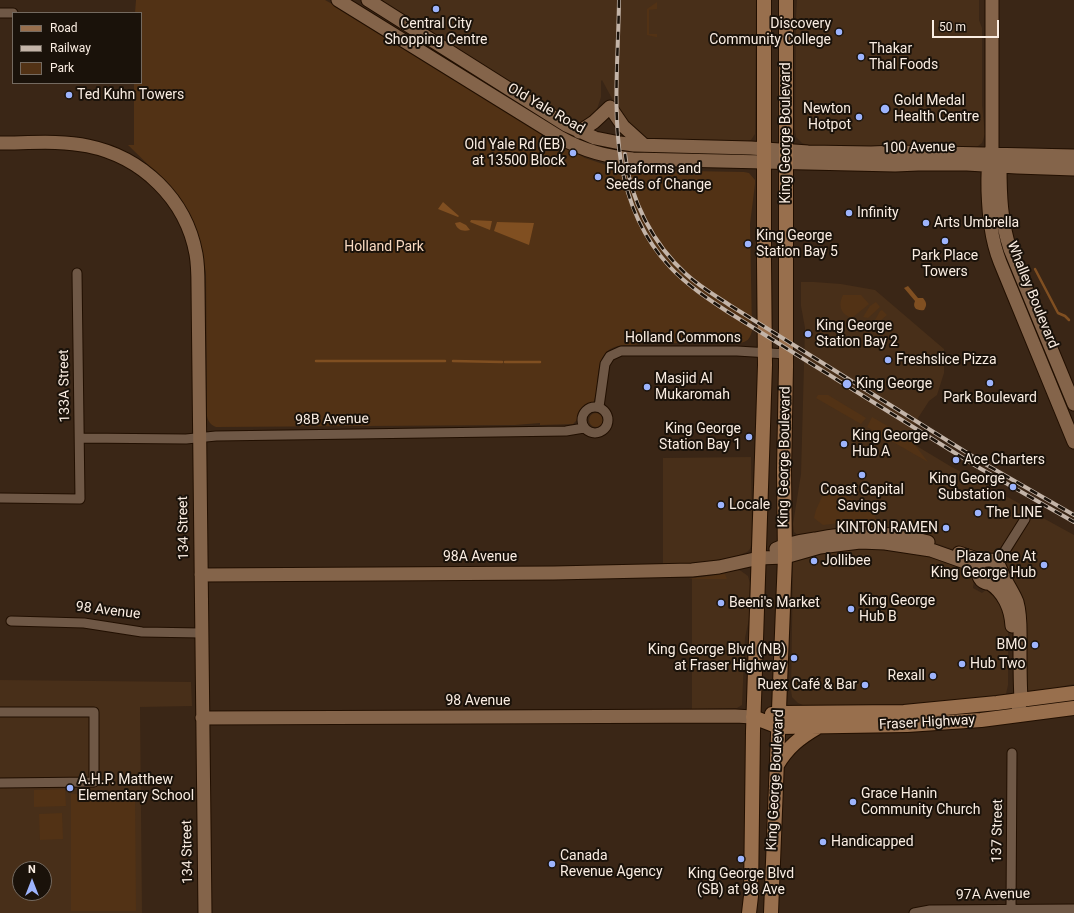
<!DOCTYPE html>
<meta charset="utf-8">
<style>
body{margin:0}
#map{position:relative;width:1074px;height:913px;overflow:hidden;background:#3a2616;font-family:Roboto,sans-serif}
canvas{display:block}
.legend{position:absolute;left:12px;top:12px;width:130px;height:72px;box-sizing:border-box;background:#1a120a;border:1px solid #746a60;margin:0;padding:5px 7px;list-style:none;font-size:12px;color:#faede2}
.legend li{display:flex;align-items:center;gap:8px;height:20px}
.legend b{width:20px;border:1px solid #746a60}
.north{position:absolute;left:12px;top:861px;width:40px;height:40px;box-sizing:border-box;background:#1a120a;border:1px solid #746a60;border-radius:50%;rotate:0deg;font-size:11px;font-weight:700;line-height:16px;text-align:center;color:#faede2}
.north::after{content:'';display:block;margin:auto;width:14px;height:18px;background:#9db4fd;clip-path:polygon(50% 0,100% 100%,50% 72%,0 100%)}
.scale{position:absolute;left:932px;top:20px;width:67px;height:18px;box-sizing:border-box;border:2px solid #faede2;border-top:0;padding-left:5px;font-size:12px;line-height:14px;white-space:nowrap;color:#faede2;-webkit-text-stroke:3px #1a120a;paint-order:stroke}
</style>
<div id="map">
<canvas width="1074" height="913"></canvas>
<ul class="legend">
<li><b style="height:5px;background:#986f4d"></b>Road</li>
<li><b style="height:5px;background:#c3b4a8"></b>Railway</li>
<li><b style="height:11px;background:#523215"></b>Park</li>
</ul>
<div class="north">N</div>
<div class="scale">50 m</div>
</div>
<script>
const ctx = document.querySelector('canvas').getContext('2d');
ctx.lineJoin = 'round';
function paint(path, color) { ctx.fillStyle = color; ctx.fill(path, 'evenodd'); }
function strokePath(path, color, width, dash) { ctx.strokeStyle = color; ctx.lineWidth = width; ctx.lineCap = dash ? 'butt' : 'round'; ctx.setLineDash(dash || []); ctx.stroke(path); }
function write(font, color, halo, rows, align = 'center') {
  ctx.font = font + ' Roboto,sans-serif'; ctx.lineWidth = 4; ctx.setLineDash([]); ctx.textBaseline = 'middle'; ctx.strokeStyle = halo; ctx.fillStyle = color; for (const [text, x, y, turn = 0] of rows) {
    ctx.save(); ctx.translate(x, y); ctx.rotate((+turn || 0) * Math.PI / 180); ctx.textAlign = isNaN(turn) ? turn : align; if (halo) ctx.strokeText(text, 0, 0); ctx.fillText(text, 0, 0); ctx.restore();
  }
}
paint(new Path2D(`
 M376,0H756L755,134L751,140L745,142L646,138L628,128L602,80L601,81V97L595,115L581,124L575,123Z
 M797,0H979V20L982,28V105L985,134L982,143L974,149H969L808,145L802,143L796,137L795,129L796,17Z
 M801,282H814L841,284L875,290L944,349V373L937,395L929,401L918,418L910,442L950,466L1026,507L1006,542L998,551L990,555L967,554L914,536L800,537L794,532L793,524L801,474L805,328L801,306Z
 M751,457L752,542L750,549L747,552L737,556L707,562L663,565V458Z
 M1034,513L1074,535V684L1060,687L1057,691L1030,693L1026,691L1004,567L1007,559Z
 M822,548H906L970,570L974,579L973,588L982,593L987,589L996,592L1008,627V685L1006,694L1004,696L913,705L805,706L798,703L792,697L791,690L793,562L795,558Z
 M738,570L741,571L748,576L750,583L749,619L745,638L742,705L737,708L692,709V578L708,576Z
 M0,680L191,682L192,706L140,707L142,913H0ZM20,869H44V893H20Z`), '#482f19');
paint(new Path2D(`
 M136,0H325L366,23L540,133L585,158L609,166L632,170L744,172L749,173L755,180V184L750,224L752,331C750,339 747,342 740,343H643C634,346 627,344 618,346C592,352 601,382 594,401L583,410L578,419L573,424L540,425V423L515,425L216,427C211,425 208,422 207,416L206,273L200,241L190,215L174,190L128,145H134V83H141V13H135Z
 M657,2V9L649,10V34H657V37H656L647,35V9Z
 M843,295H861L869,304L852,318C840,314 838,305 843,295Z
 M876,302L880,307L868,318L863,317L870,306Z
 M882,310L887,315L879,322L875,320L880,311Z
 M818,395H828L866,418L861,424L816,398Z
 M589 420a7 7 0 1 1 14 0a7 7 0 1 1-14 0Z
 M872,417L898,432L908,436L928,462L867,427Z
 M826,488L841,493L874,511L876,522H848L823,525L814,518L816,510Z
 M725,574L727,579H688Z
 M65,789L66,806L34,807V790Z
 M71,794H135L136,911H71Z
 M62,813L63,839L40,840L39,814Z`), '#523215');
paint(new Path2D(`
 M443,202L459,216L458,217L438,209Z
 M471,220L492,221L490,230L470,222Z
 M460,222L466,225L470,230C463,232 457,230 455,223Z
 M497,222L534,223L529,245L494,231Z
 M908,286L918,298H923C927,303 927,305 924,310C917,311 912,308 915,301L904,288Z`), '#804f21');
strokePath(new Path2D(`
 M1035,269L1058,313L1065,316L1069,320
 M316,361H445
 M453,361L502,362
 M505,362H540`), '#804f21', 2.5);
const street = new Path2D(`
 M0,13H13
 M582 420a13 13 0 1 1 26 0a13 13 0 1 1-26 0Z
 M599,407L605,364L610,356L621,351H737L786,354
 M80,438L186,439L216,436L566,431L584,428
 M0,498L80,499L77,273
 M999,566L1003,554L1025,519
 M11,621L84,623L142,632L201,633
 M0,712H94V782L0,783
 M1011,909L1012,753
 M914,913L930,910L1074,909`);
const secondary = new Path2D(`
 M338,0L561,138C584,151 607,157 633,159L895,165L918,164H967L1017,167L1074,169
 M368,0L566,125L595,138L620,143L634,145L751,148L808,152L871,153L895,152L1074,156
 M992,0V154C987,168 988,177 988,191C989,216 991,239 1000,262L1074,442
 M579,132L594,122L610,107L623,126L644,145
 M0,143C28,143 61,140 88,146C142,157 186,199 196,254C198,265 198,276 198,287L205,913
 M996,160L1000,166C1000,195 1001,222 1010,249L1074,404
 M776,549C789,543 801,541 815,539C853,531 890,531 928,542
 M959,553L983,561
 M1000,570L997,579C979,595 968,559 989,560C992,560 995,561 997,563C1000,566 1001,571 1003,575C1007,584 1013,592 1017,602C1021,616 1020,630 1020,645C1020,663 1020,682 1021,700L1018,711
 M201,575L554,573L692,570L719,567L759,558L785,557L820,547L860,542L885,543L931,550L965,562L977,572
 M989,583C1004,592 1011,609 1012,626
 M202,718L735,716L753,717`);
const primary = new Path2D(`
 M772,714L780,713L904,712L997,703L1074,693
 M753,717L779,727L907,725L981,720L1074,708
 M777,765C788,747 799,738 818,727
 M749,913L751,896L753,731L765,365L764,262V0
 M771,913L785,557L784,470L786,367V0`);
strokePath(street, '#210f01', 11);
strokePath(secondary, '#210f01', 15);
strokePath(primary, '#210f01', 16);
strokePath(street, '#6f5846', 9);
strokePath(secondary, '#84644a', 13);
strokePath(primary, '#986f4d', 14);
const rail = new Path2D(`
 M619,0C618,92 601,193 670,267C687,285 708,299 728,312L976,466L1074,522
 M625,154C630,200 653,244 686,274C700,287 716,296 731,306L985,464L1074,515`);
strokePath(rail, '#c3b4a8', 4);
strokePath(rail, '#1a120a', 2.5, [8]);
for (const [x, y, r, color] of [
 [436,9,4,"#9db4fd"],
 [839,32,4,"#9db4fd"],
 [861,57,4,"#9db4fd"],
 [69,95,4,"#9db4fd"],
 [885,109,5,"#9db4fd"],
 [859,117,4,"#9db4fd"],
 [573,153,4,"#9db4fd"],
 [598,177,4,"#9db4fd"],
 [849,213,4,"#9db4fd"],
 [926,223,4,"#9db4fd"],
 [945,241,4,"#9db4fd"],
 [748,244,4,"#9db4fd"],
 [808,334,4,"#9db4fd"],
 [888,360,4,"#9db4fd"],
 [990,383,4,"#9db4fd"],
 [847,384,5,"#9db4fd"],
 [647,387,4,"#9db4fd"],
 [749,437,4,"#9db4fd"],
 [844,444,4,"#9db4fd"],
 [956,460,4,"#9db4fd"],
 [862,475,4,"#9db4fd"],
 [1013,487,4,"#9db4fd"],
 [721,505,4,"#9db4fd"],
 [978,513,4,"#9db4fd"],
 [946,528,4,"#9db4fd"],
 [814,561,4,"#9db4fd"],
 [1044,565,4,"#9db4fd"],
 [721,603,4,"#9db4fd"],
 [851,609,4,"#9db4fd"],
 [1035,645,4,"#9db4fd"],
 [794,658,4,"#9db4fd"],
 [962,664,4,"#9db4fd"],
 [933,676,4,"#9db4fd"],
 [865,685,4,"#9db4fd"],
 [70,788,4,"#9db4fd"],
 [853,802,4,"#9db4fd"],
 [823,842,4,"#9db4fd"],
 [741,859,4,"#9db4fd"],
 [552,864,4,"#9db4fd"]
]) { const dot = new Path2D(); dot.arc(x, y, r, 0, 2 * Math.PI); ctx.fillStyle = color; ctx.fill(dot); strokePath(dot, '#1a120a', 1.5); }
write('14px', '#faede2', '#1a120a', [
 ["Central City",436,24,"center"],
 ["Shopping Centre",436,40,"center"],
 ["Discovery",831,24,"right"],
 ["Community College",831,40,"right"],
 ["Thakar",869,49],
 ["Thal Foods",869,65],
 ["Ted Kuhn Towers",77,95],
 ["Gold Medal",894,101],
 ["Health Centre",894,117],
 ["Newton",851,109,"right"],
 ["Hotpot",851,125,"right"],
 ["Old Yale Rd (EB)",565,145,"right"],
 ["at 13500 Block",565,161,"right"],
 ["Floraforms and",606,169],
 ["Seeds of Change",606,185],
 ["Infinity",857,213],
 ["Arts Umbrella",934,223],
 ["King George",756,236],
 ["Station Bay 5",756,252],
 ["Park Place",945,256,"center"],
 ["Towers",945,272,"center"],
 ["King George",816,326],
 ["Station Bay 2",816,342],
 ["Freshslice Pizza",896,360],
 ["Masjid Al",655,379],
 ["Mukaromah",655,395],
 ["King George",856,384],
 ["Park Boulevard",990,398,"center"],
 ["King George",741,429,"right"],
 ["Station Bay 1",741,445,"right"],
 ["King George",852,436],
 ["Hub A",852,452],
 ["Ace Charters",964,460],
 ["King George",1005,479,"right"],
 ["Substation",1005,495,"right"],
 ["Coast Capital",862,490,"center"],
 ["Savings",862,506,"center"],
 ["Locale",729,505],
 ["The LINE",986,513],
 ["KINTON RAMEN",938,528,"right"],
 ["Plaza One At",1036,557,"right"],
 ["King George Hub",1036,573,"right"],
 ["Jollibee",822,561],
 ["King George",859,601],
 ["Hub B",859,617],
 ["Beeni's Market",729,603],
 ["BMO",1027,645,"right"],
 ["King George Blvd (NB)",786,650,"right"],
 ["at Fraser Highway",786,666,"right"],
 ["Hub Two",970,664],
 ["Rexall",925,676,"right"],
 ["Ruex Café & Bar",857,685,"right"],
 ["A.H.P. Matthew",78,780],
 ["Elementary School",78,796],
 ["Grace Hanin",861,794],
 ["Community Church",861,810],
 ["Handicapped",831,842],
 ["Canada",560,856],
 ["Revenue Agency",560,872],
 ["King George Blvd",741,874,"center"],
 ["(SB) at 98 Ave",741,890,"center"]
], 'left');
write('14px', '#faede2', '#1a120a', [
 ["Old Yale Road",546,109,30],
 ["King George Boulevard",786,133,-90],
 ["100 Avenue",919,148,-1],
 ["Whalley Boulevard",1032,295,68],
 ["Holland Commons",683,338],
 ["133A Street",65,386,-91],
 ["98B Avenue",332,420,-1],
 ["King George Boulevard",785,457,-89],
 ["134 Street",184,528,-91],
 ["98A Avenue",480,557],
 ["98 Avenue",108,611,7],
 ["98 Avenue",478,701],
 ["Fraser Highway",927,723,-3],
 ["King George Boulevard",776,780,-87],
 ["137 Street",998,831,-89],
 ["134 Street",188,852,-91],
 ["97A Avenue",993,895,-1]
]);
write('14px', '#f8d9c1', '#1a120a', [
 ["Holland Park",384,247]
]);
</script>
